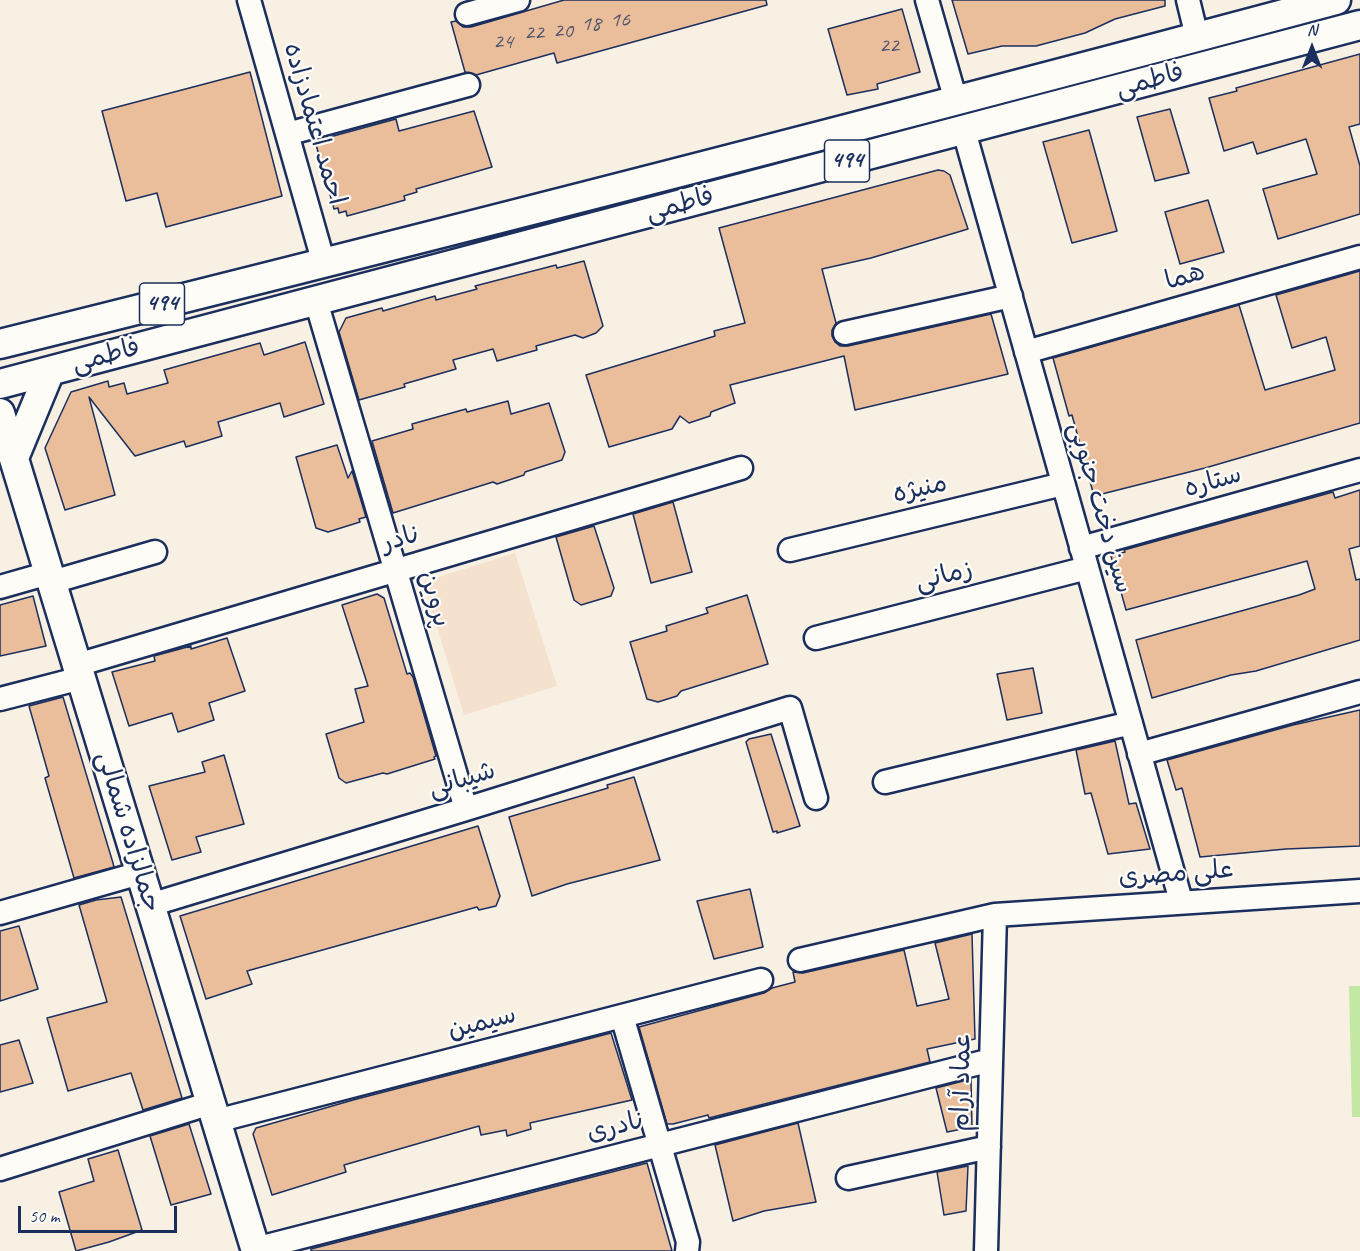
<!DOCTYPE html>
<meta charset="utf-8">
<style>
body{margin:0}
#map{position:relative;width:1360px;height:1251px;overflow:hidden;background:#f9f0e4;font-family:Caveat,sans-serif}
canvas{display:block}
.north{position:absolute;left:1282px;top:18px;width:60px;height:60px;-webkit-text-stroke:4px #fdfcf7;paint-order:stroke;rotate:0deg;font-size:16px;font-weight:700;line-height:24px;text-align:center;color:#1b2f5e}
.north::after{content:'';display:block;margin:auto;width:21px;height:27px;background:#1b2f5e;clip-path:polygon(50% 0,100% 100%,50% 72%,0 100%)}
.scale{position:absolute;left:18px;top:1206px;width:159px;height:27px;box-sizing:border-box;border:3px solid #1b2f5e;border-top:0;padding-left:8px;font-size:18px;line-height:21px;white-space:nowrap;color:#1b2f5e;-webkit-text-stroke:4px #fdfcf7;paint-order:stroke}
</style>
<div id="map">
<canvas width="1360" height="1251"></canvas>
<div class="north">N</div>
<div class="scale">50 m</div>
</div>
<script>
const ctx = document.querySelector('canvas').getContext('2d');
ctx.lineJoin = 'round';
function paint(path, color) { ctx.fillStyle = color; ctx.fill(path, 'evenodd'); }
function strokePath(path, color, width, dash) { ctx.strokeStyle = color; ctx.lineWidth = width; ctx.lineCap = dash ? 'butt' : 'round'; ctx.setLineDash(dash || []); ctx.stroke(path); }
function write(font, color, halo, rows, align = 'center') {
  ctx.font = font + ' Caveat,"Playpen Sans Arabic",sans-serif'; ctx.lineWidth = 4.5; ctx.setLineDash([]); ctx.textBaseline = 'middle'; ctx.strokeStyle = halo; ctx.fillStyle = color; for (const [text, x, y, turn = 0] of rows) {
    ctx.save(); ctx.translate(x, y); ctx.rotate((+turn || 0) * Math.PI / 180); ctx.textAlign = isNaN(turn) ? turn : align; if (halo) ctx.strokeText(text, 0, 0); ctx.fillText(text, 0, 0); ctx.restore();
  }
}
paint(new Path2D(`
 M515,553L557,686L464,715L423,582Z`), '#f4e1ce');
paint(new Path2D(`
 M1349,986H1360V1117H1352Z`), '#c2e8a3');
const building = new Path2D(`
 M564,0H766L767,5L557,63L554,53L476,75L465,72L451,22L456,21L463,27H471Z
 M952,0H1165V6L1115,19L1085,33L1036,46H1002L968,54Z
 M902,9L920,72L877,84L878,89L847,95L828,29Z
 M1360,54V124L1349,127L1360,166V214L1278,239L1263,189L1317,174L1306,139L1257,154L1253,142L1224,151L1209,98L1237,91L1236,88Z
 M250,72L282,196L166,227L157,193L126,201L102,111Z
 M1170,109L1189,173L1155,181L1137,117Z
 M474,111L492,167L416,189L417,192L404,196L405,200L380,207L347,216L346,211L339,213L338,208L334,209L315,141L396,119L399,131Z
 M1089,130L1117,231L1072,243L1043,142Z
 M938,170L944,171L950,175L968,229L871,258L822,269L836,323L832,330V336L835,342L840,346H848L991,314L1008,374L855,410L844,356L730,385L735,403L711,412L710,416L689,423L680,416L672,429L609,447L586,375L715,336L714,331L745,323L719,228Z
 M1208,200L1224,252L1180,264L1165,212Z
 M584,261L603,326L596,333L583,338L575,335L536,346L537,350L497,361L493,349L453,360L456,369L404,384L405,387L359,400L339,332L346,318L382,308L383,311L435,296L436,300L477,289L475,286L556,265L557,268Z
 M1360,271V423L1205,468L1094,496L1072,415L1069,416L1053,358L1239,305L1265,390L1304,379L1335,370L1326,337L1292,348L1276,295Z
 M305,342L324,404L284,417L280,403L218,422L222,436L186,447L184,441L135,456L89,397L115,495L65,510L45,448L71,392L108,381L109,387L124,383L127,394L168,383L164,370L260,343L264,355Z
 M508,401L511,414L549,403L565,452L562,460L525,472L524,475L497,484L493,482L393,513L372,441L413,429L412,424L466,409L467,412Z
 M337,445L348,478L352,471L366,517L359,519L360,522L328,532L316,528L296,457Z
 M1360,490V546L1349,549L1356,580L1360,579V640L1256,671L1231,675L1152,698L1136,640L1299,595L1315,589L1307,561L1126,610L1111,556L1125,552L1124,550L1333,492L1335,498Z
 M673,502L692,572L651,583L633,514Z
 M594,526L614,588L611,596L581,605L574,600L556,537Z
 M377,594L384,598L407,674L410,673L413,677L436,756L434,757L435,759L387,774L383,773L346,783L339,778L326,734L364,722L355,689L368,686L342,605Z
 M747,595L768,664L681,691L677,696L658,702L647,699L630,642L667,631L666,626L708,613L706,608Z
 M33,596L46,646L0,656V605Z
 M227,638L245,691L209,703L214,720L178,732L172,713L129,726L112,672L155,661L154,656L191,646V649Z
 M1033,668L1042,713L1007,720L997,674Z
 M63,697L113,863L114,867L74,878L45,778L49,776L29,706Z
 M1360,710V846L1286,849L1200,857L1182,788L1176,790L1167,760L1293,725Z
 M771,734L800,826L777,833V831L773,832L746,742L749,739Z
 M1115,741L1129,804L1136,803L1150,849L1108,854L1091,793L1085,794L1076,750Z
 M224,755L244,824L196,837L201,852L172,860L149,786L205,772L202,762Z
 M634,777L660,860L567,884L532,896L509,817L608,788L607,785Z
 M478,826L500,896L496,906L479,910L477,907L247,971L252,984L206,999L180,916Z
 M750,889L763,947L714,959L697,901Z
 M121,897L182,1098L143,1110L131,1073L68,1091L47,1018L107,1002L79,905L96,900Z
 M19,926L38,989L0,1001V931Z
 M972,934L975,1039L927,1049L930,1062L709,1118L708,1115L673,1124H667L639,1027L764,993L772,988L795,982L793,972L803,973L904,950L917,1006L949,999L935,943Z
 M611,1033L632,1100L530,1123L531,1129L507,1136L506,1130L481,1135L479,1126L344,1165L346,1172L272,1195L253,1134L256,1128L353,1100Z
 M19,1040L33,1083L0,1092V1045Z
 M971,1079L972,1127L947,1132L936,1088Z
 M798,1123L816,1202L764,1211L733,1221L715,1145Z
 M189,1124L211,1194L171,1205L150,1136Z
 M118,1150L142,1230L109,1242L76,1251L59,1192L94,1181L88,1159Z
 M647,1163L672,1251H311V1249Z
 M968,1166L966,1211L944,1215L937,1172Z`);
paint(building, '#eabe9a');
strokePath(building, '#1b2f5e', 1.5);
const minor = new Path2D(`
 M249,0L324,264
 M927,0L956,101
 M1188,0L1197,37
 M467,14L518,0
 M964,131L1181,901
 M287,134L468,85
 M316,301L466,809
 M845,333L1011,296
 M1026,352L1360,257
 M1081,548L1360,470
 M790,550L1063,484
 M52,582L155,552
 M0,587L49,573
 M816,638L1087,568
 M77,665L741,468
 M0,699L81,678
 M1139,754L1360,692
 M885,782L1131,723
 M150,905L466,809L790,708L816,798
 M0,913L140,873
 M800,960L995,915L1360,891
 M622,1016L688,1242L687,1251
 M216,1121L761,980
 M0,1169L211,1103
 M848,1178L989,1147
 M255,1249L991,1060
 M986,1251L995,915`);
const major = new Path2D(`
 M0,344C446,233 892,119 1336,0
 M0,384L1360,25
 M0,413L256,1251
 M14,458L50,371`);
strokePath(minor, '#1b2f5e', 27);
strokePath(major, '#1b2f5e', 33);
strokePath(minor, '#fdfcf7', 22);
strokePath(major, '#fdfcf7', 28);
write('22px', '#4f536d', null, [
 ["16",620,20],
 ["18",591,24],
 ["20",563,31],
 ["22",534,33],
 ["24",503,42],
 ["22",889,46]
]);
for (const [x, y, w] of [
 [847,161,45],
 [162,304,45]
]) { const box = new Path2D(); box.roundRect(x - w / 2, y - 21, w, 42, 4.5); ctx.fillStyle = '#fdfcf7'; ctx.fill(box); strokePath(box, '#1b2f5e', 1.5); }
write('bold 24px', '#1b2f5e', null, [
 ["494",847,161],
 ["494",162,304]
]);
write('26px', '#1b2f5e', '#fdfcf7', [
 ["فاطمی",1150,81,-15],
 ["احمد اعتمادزاده",314,124,74],
 ["فاطمی",680,205,-15],
 ["هما",1185,277,-16],
 ["فاطمی",106,356,-15],
 ["ستاره",1213,482,-16],
 ["منیژه",920,489,-13],
 ["سین دخت جنوبی",1100,508,74],
 ["نادر",401,539,-17],
 ["زمانی",944,576,-14],
 ["پروین",434,599,74],
 ["شیبانی",462,780,-17],
 ["جمالزاده شمالی",128,832,73],
 ["علی مصری",1176,874,-4],
 ["سیمین",482,1023,-14],
 ["عماد آرام",962,1082,-89],
 ["نادری",616,1127,-14]
]);
</script>
